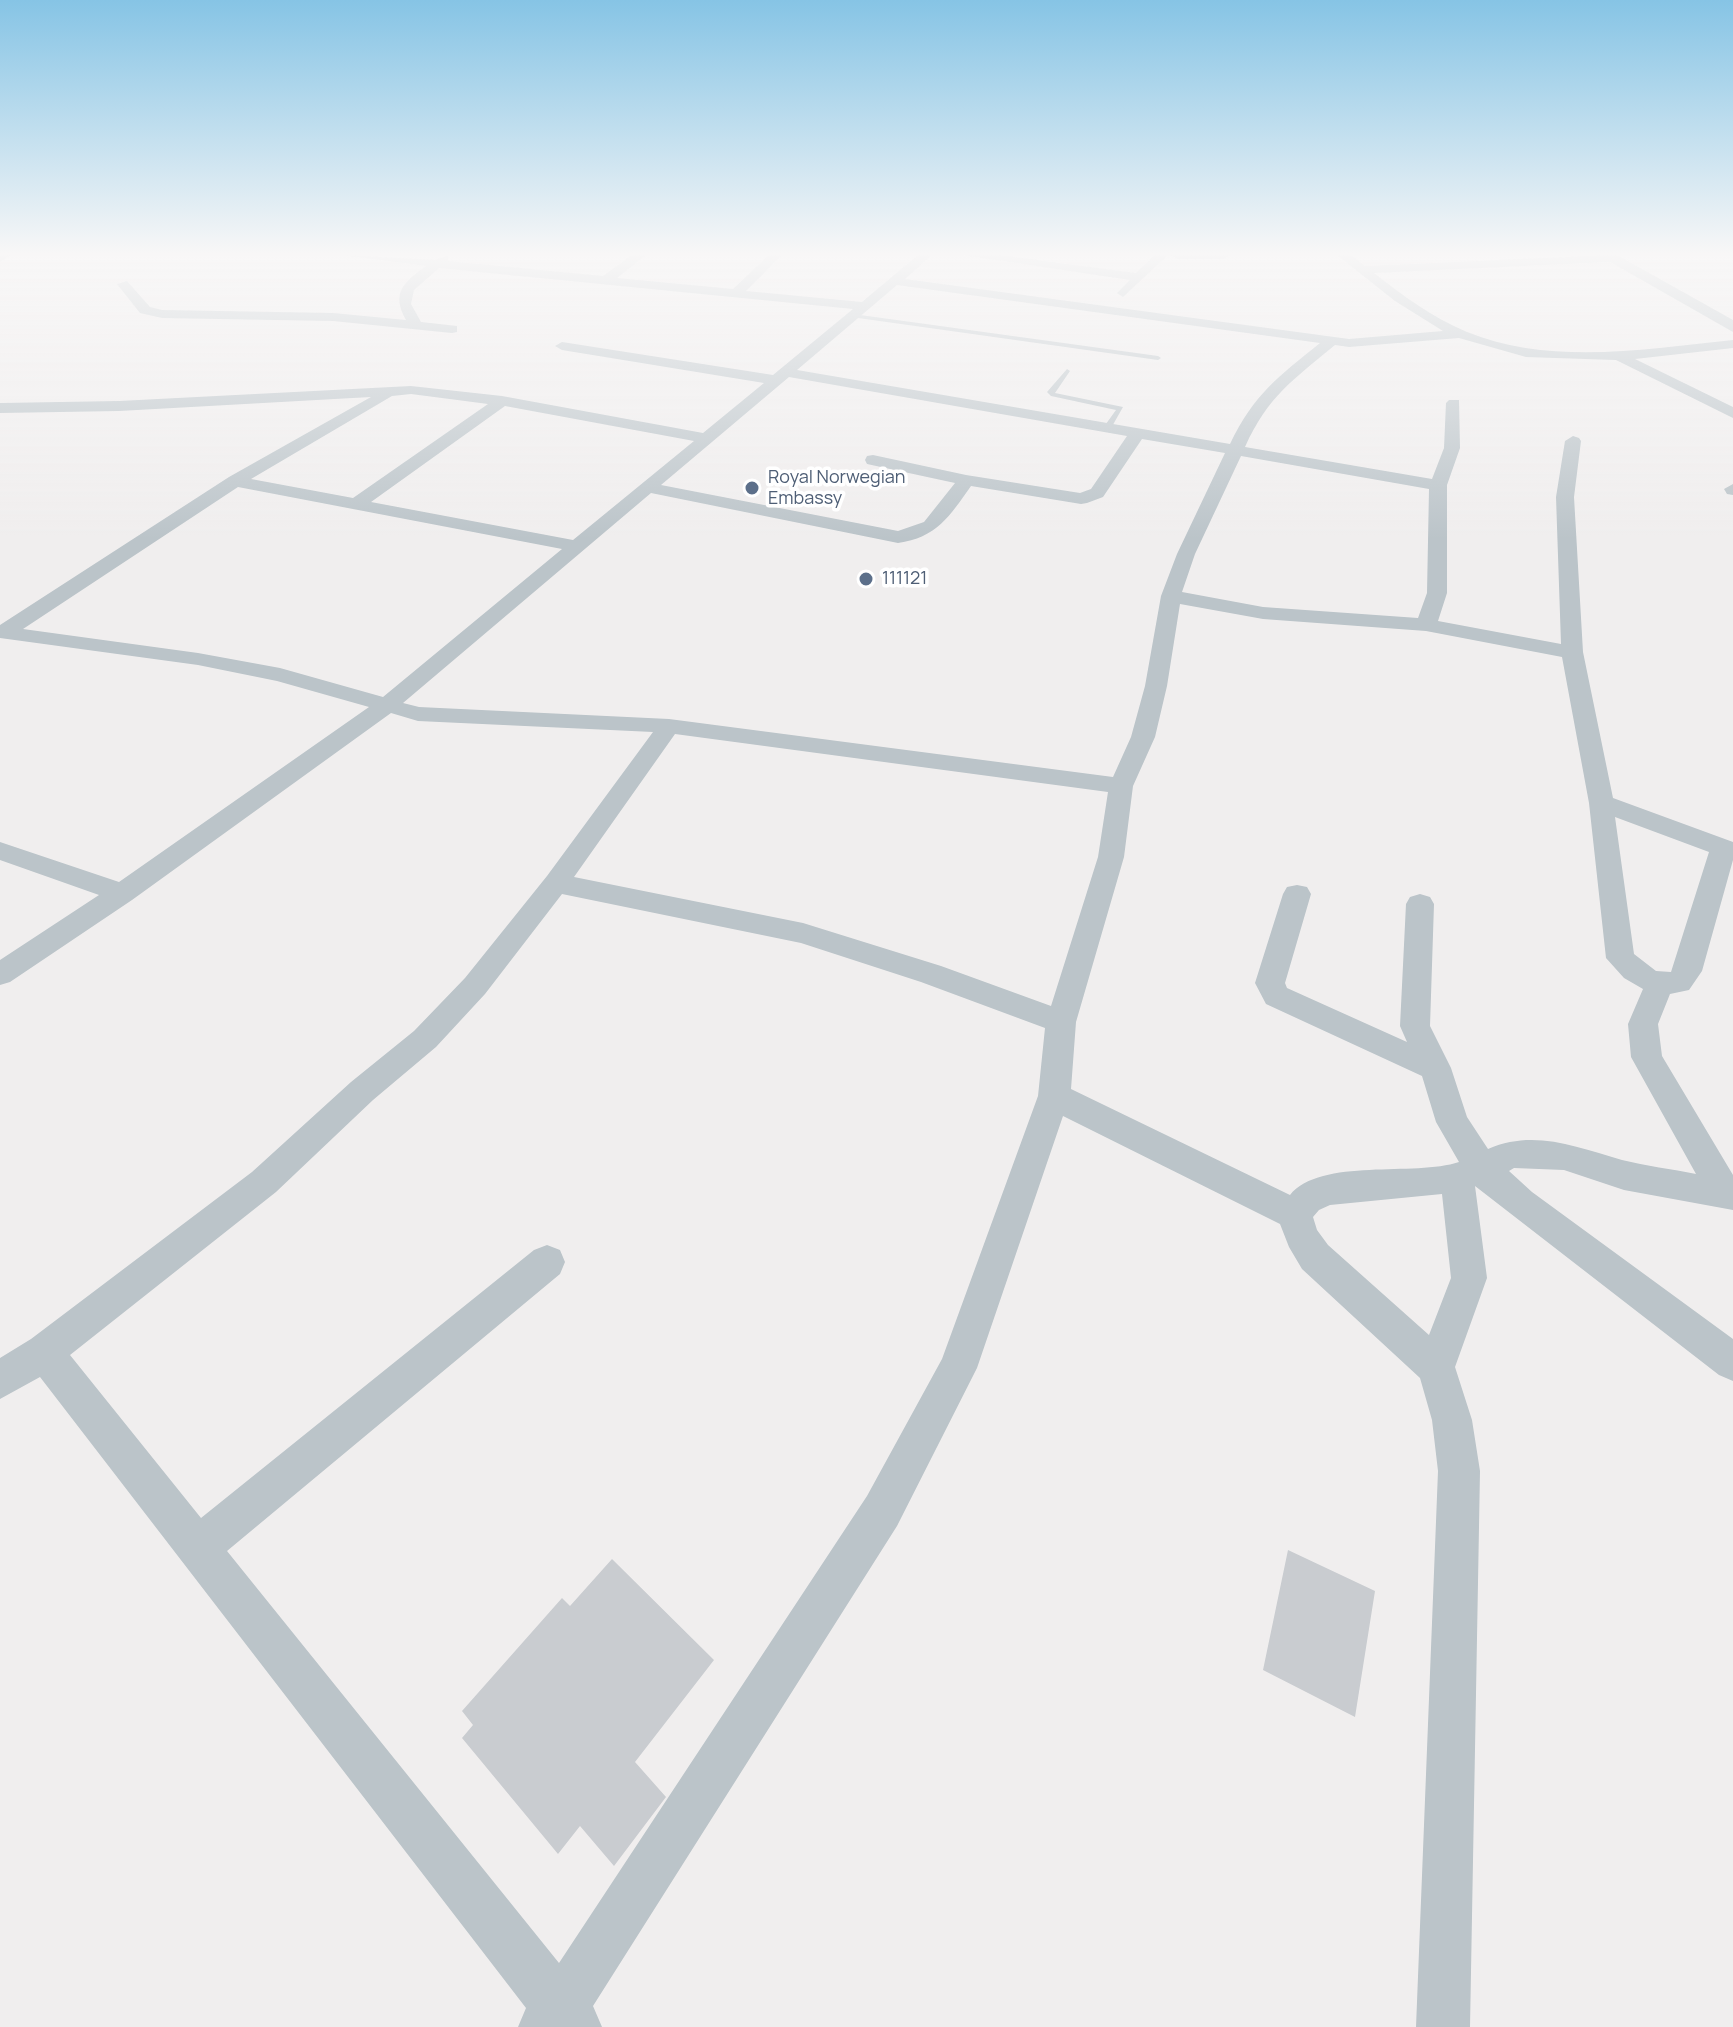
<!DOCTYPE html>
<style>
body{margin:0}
canvas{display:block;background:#f0eeee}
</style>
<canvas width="1733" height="2027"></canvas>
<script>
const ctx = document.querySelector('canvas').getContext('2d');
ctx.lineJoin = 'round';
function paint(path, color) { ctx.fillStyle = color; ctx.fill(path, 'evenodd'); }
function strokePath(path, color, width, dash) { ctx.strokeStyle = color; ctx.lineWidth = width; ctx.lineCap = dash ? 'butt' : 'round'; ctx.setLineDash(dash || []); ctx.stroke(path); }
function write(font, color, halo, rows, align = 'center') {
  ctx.font = font + ' Manrope,sans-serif'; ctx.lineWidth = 7; ctx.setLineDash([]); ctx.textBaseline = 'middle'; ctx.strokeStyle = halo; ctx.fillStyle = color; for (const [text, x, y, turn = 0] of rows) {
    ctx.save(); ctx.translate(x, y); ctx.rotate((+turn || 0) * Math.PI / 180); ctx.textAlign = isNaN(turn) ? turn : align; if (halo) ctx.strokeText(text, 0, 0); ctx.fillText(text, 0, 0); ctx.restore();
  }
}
paint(new Path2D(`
 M1288,1550L1375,1591L1355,1717L1263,1670Z
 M612,1559L714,1660L635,1762L666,1797L614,1866L580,1826L558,1854L462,1738L473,1725L462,1711L562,1598L570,1606Z`), '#c9ccd0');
paint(new Path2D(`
 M853,314L1158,356L1161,358L1158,360L851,317Z
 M1067,369L1070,371L1055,393L1123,407L1110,430L1103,428L1116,410L1051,396L1047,392Z`), '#bbc4c9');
paint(new Path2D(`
 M0,255H11L0,262Z
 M343,255L435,260L448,256V261L603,276L632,255H646L617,278L733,289L769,255H782L746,291L862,302L918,255H932L905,279L1349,339L1443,331L1395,301L1337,255H1351L1365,266L1613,255L1615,258L1609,262L1374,273C1402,295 1433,318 1467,332C1552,366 1645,349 1733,340V348L1635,359L1733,407V418L1616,360L1526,357L1459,338L1349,347L1335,345C1293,380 1268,396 1245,447L1432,479L1444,448L1446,403L1449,400H1459L1460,448L1447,485V593L1438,621L1561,644L1556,497L1565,441L1573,436L1579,438L1581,441L1574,497L1583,652L1613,798L1733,842V860L1702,971L1689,990L1670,994L1658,1024L1662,1056L1733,1175V1210L1624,1190L1564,1170L1514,1168L1509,1171L1532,1192L1733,1339V1381L1719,1375L1475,1186L1487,1278L1455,1367L1472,1420L1480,1471L1470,2027H1416L1438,1471L1432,1420L1420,1378L1302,1269L1289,1247L1280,1224L1063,1116L977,1368L897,1526L593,2006L602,2027H518L526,2008L40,1377L0,1399V1358L31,1339L252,1172L351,1082L414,1031L465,978L547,876L653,732L418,721L391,713L132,900L10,982L0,985V960L99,895L0,860V842L119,882L369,707L277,681L198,665L0,638V625L229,477L371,397L119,411L0,413V403L119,401L411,386L502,396L703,433L764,383L562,350L555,346L562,342L773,375L853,309L439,268L414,290L411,304L421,322L457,326V332L452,333L333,321L162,318L140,313L117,284L127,281L150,307L162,310L333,313L406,320C391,293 403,283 426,266ZM897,285L1320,343C1278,377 1254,394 1230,444L797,370ZM789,377L1127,436L1091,489L1080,493L966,475L873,455L867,456L865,460L867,464L955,483L924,522L898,531L661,485ZM411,394L488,404L353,498L251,479L392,396ZM505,406L694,441L573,540L371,502ZM1142,439L1225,453L1177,554L1161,596L1145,686L1131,737L1113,777L669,719L419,707L403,703L651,493L898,543C936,538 950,516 971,486L1081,504L1087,503L1103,497ZM1241,456L1429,489L1427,593L1418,618L1263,607L1182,592L1195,554ZM238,487L562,549L383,697L280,668L198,653L23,629ZM1180,604L1263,619L1426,631L1562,657L1589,803L1606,958L1624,978L1643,989L1628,1024L1631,1057L1696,1174C1672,1169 1646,1166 1622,1160C1576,1147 1534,1129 1488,1149L1467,1117L1451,1068L1430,1026L1434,904L1430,897L1420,894L1410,897L1406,904L1400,1026L1407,1042L1287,988L1285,983L1311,894L1307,887L1297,885L1287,887L1283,894L1255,983L1266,1004L1422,1076L1436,1122L1459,1162C1415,1177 1321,1157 1290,1195L1071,1089L1076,1022L1124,857L1133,786L1155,737L1167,686ZM675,734L1108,792L1098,857L1051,1006L941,966L803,923L574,877ZM1615,817L1709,852L1671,972L1656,971L1634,954ZM562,894L801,943L921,982L1045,1028L1038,1096L942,1359L867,1496L559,1963L227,1551L560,1274L565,1262L560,1250L547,1245L534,1250L201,1518L70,1355L276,1192L373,1100L436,1047L485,994ZM1442,1194L1451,1278L1429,1335L1328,1245L1317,1230L1313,1217L1319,1210L1330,1205Z
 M963,255H999L1136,273L1155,255H1168L1123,297L1117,293L1130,280Z
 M1171,255H1230L1224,259H1177Z
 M1733,484V495L1727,494L1724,489Z`), '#bbc4c9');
paint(new Path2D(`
 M1598,255H1617L1733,320V332Z`), '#bbc4c9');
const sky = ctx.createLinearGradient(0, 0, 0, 539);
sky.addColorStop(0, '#86c4e5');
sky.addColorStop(0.47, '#f8f7f7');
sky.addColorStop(1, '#f8f7f700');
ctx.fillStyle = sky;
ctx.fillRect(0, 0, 1733, 539);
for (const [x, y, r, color] of [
 [752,488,8,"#5c6f8a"],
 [866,579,8,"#5c6f8a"]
]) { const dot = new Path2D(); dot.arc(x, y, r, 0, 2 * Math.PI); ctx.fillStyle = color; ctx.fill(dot); strokePath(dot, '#fff', 3); }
write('18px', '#4e5e75', '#fff', [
 ["Royal Norwegian",768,478],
 ["Embassy",768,499],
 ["111121",882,579]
], 'left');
</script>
